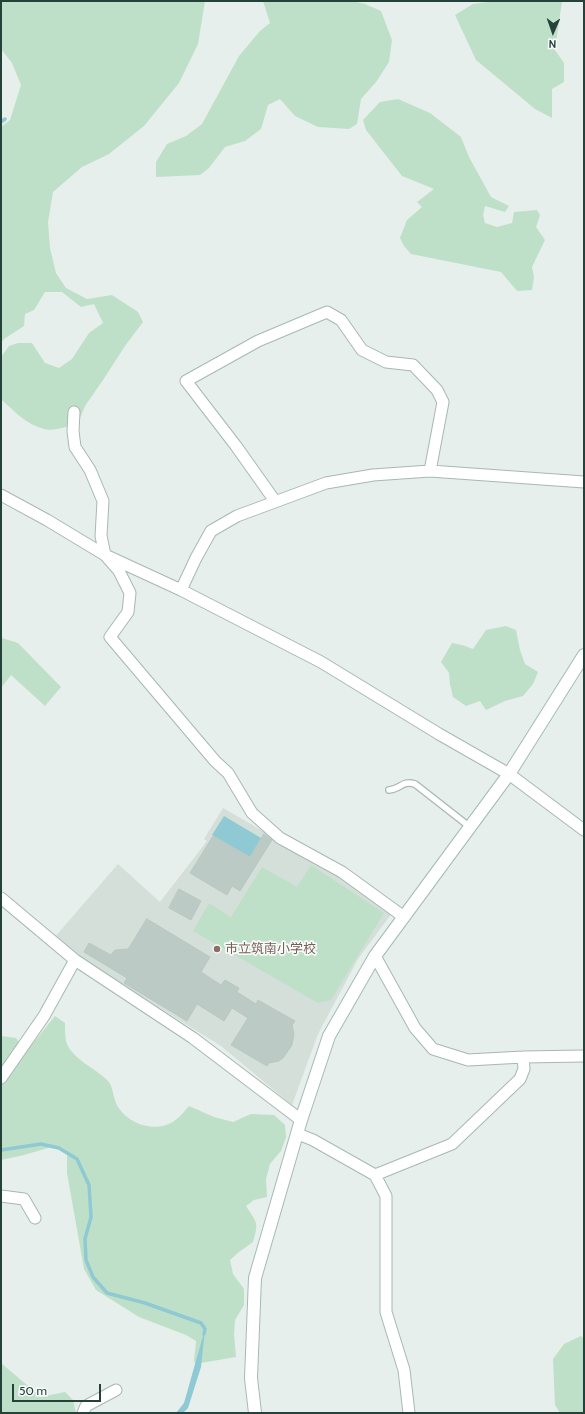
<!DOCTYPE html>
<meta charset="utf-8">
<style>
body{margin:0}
#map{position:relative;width:585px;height:1414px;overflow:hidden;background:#e6efeb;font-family:Cabin,sans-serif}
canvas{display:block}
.frame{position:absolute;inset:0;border:2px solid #24423a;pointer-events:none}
.north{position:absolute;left:533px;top:12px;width:40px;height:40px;-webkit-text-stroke:3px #f7fbf9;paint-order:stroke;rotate:182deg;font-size:11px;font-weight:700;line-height:16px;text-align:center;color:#24423a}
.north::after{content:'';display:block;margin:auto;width:14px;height:18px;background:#24423a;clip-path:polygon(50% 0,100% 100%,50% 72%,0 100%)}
.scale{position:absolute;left:12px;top:1384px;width:89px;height:18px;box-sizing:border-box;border:2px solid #24423a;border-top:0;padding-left:5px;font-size:12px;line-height:14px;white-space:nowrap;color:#24423a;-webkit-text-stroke:3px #f7fbf9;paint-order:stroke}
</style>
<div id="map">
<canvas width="585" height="1414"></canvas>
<div class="frame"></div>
<div class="north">N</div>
<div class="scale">50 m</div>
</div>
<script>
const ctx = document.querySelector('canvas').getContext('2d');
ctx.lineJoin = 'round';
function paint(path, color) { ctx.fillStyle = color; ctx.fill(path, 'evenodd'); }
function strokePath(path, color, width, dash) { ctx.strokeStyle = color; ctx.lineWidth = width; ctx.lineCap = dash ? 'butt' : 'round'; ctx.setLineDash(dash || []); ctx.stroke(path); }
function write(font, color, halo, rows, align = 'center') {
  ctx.font = font + ' Cabin,"Noto Sans JP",sans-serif'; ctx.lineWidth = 3.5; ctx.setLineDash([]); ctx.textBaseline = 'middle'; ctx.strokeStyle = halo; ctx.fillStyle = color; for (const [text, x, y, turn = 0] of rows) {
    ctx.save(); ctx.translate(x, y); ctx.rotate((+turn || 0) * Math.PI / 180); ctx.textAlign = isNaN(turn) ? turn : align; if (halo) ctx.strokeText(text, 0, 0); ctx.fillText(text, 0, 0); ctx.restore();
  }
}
paint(new Path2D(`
 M223,808L353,883L392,913L358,959L318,1034L292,1105L221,1046L83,960L54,938L118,864L160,902L207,841L204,839Z`), '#d4dfda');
paint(new Path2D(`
 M1,1H205L198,44L179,83L144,126L109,154L82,167L53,192L48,222L50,248L56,273L66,288L87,299L112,295L138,312L143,322L125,346L103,380L85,406L78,423C69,426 53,432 44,429C27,425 14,411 2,400L1,397V357L9,346L18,343H32L45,363L59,368L72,359L89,333L103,323L94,304L81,307L62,292H45L34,310L25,314L24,326L4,339L1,343V127L10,120L21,85L12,63L1,49Z
 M263,1H352L365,4L381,11L392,40L389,62L376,82L361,99L357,124L349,129L318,127L295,116L280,99L268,105L261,129L245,141L225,147L209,168L200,175L156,177V162L167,144L186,136L202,124L239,56L260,31L270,23Z
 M496,1H562L555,50L564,63V82L552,89V118L535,109L476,60L455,15L473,4Z
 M398,99L430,113L461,137L469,157L491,197L509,206L505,212L485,206L483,215L485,223L497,227L512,223L514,212L537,210L540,215L536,227L545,240L532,267L534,277L532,290L517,291L501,272L411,254L404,246L400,238L407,220L422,207L417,202L434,189L402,176L366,130L363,120L380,102Z
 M506,626L516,630L520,650L525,664L538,672L533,684L523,696L505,701L486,710L480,701L466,706L453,697L450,684L449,673L441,662L452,643L462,645L473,649L486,630Z
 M2,638L18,643L61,687L45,706L11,675L1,688V639Z
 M311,865L384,913L331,1000L318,1003L193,931L209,903L231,917L262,867L297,887Z
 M55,1016L65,1023C65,1029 65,1036 66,1041C70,1058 97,1069 108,1081C113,1086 113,1097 116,1103C124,1121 148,1131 166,1125C176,1122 182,1114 189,1106L214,1117L233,1122L251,1114L274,1115L285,1125L286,1137L281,1151L270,1164L266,1179L267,1197L254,1200L246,1206C257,1223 259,1222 253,1242L239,1252L230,1260L233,1274L244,1289V1305L235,1320L234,1334L236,1357L195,1364L194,1361L196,1341L186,1335L139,1317L96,1290L84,1269L67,1173V1151L60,1147L48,1148L24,1155L1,1160V1085L5,1080L1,1076V1036L16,1038L26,1052Z
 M581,1336L584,1339V1413H560L555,1405L553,1359L564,1344Z
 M1,1363L41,1397L65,1392L73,1400L76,1413H1Z`), '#bfe0c8');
paint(new Path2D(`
 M224,816L261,838L250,857L212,835Z
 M205,1329L201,1367L188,1408L183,1413H176L184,1403Z`), '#8ec9d4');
strokePath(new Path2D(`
 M1,122L5,119
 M1,1150L41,1144L59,1148L77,1159L89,1185L91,1217L85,1239L86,1260L93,1277L107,1293L145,1303L201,1323L205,1329L204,1334`), '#8ec9d4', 3.5);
const building = new Path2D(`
 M264,834L272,840L240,891L232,886L227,895L190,873L213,836L250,857Z
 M179,889L201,901L191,920L169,908Z
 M147,919L210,957L201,972L221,985L225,980L239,988L237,992L256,1004L258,1000L295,1021L292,1025L294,1034L292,1045L283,1058L279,1061L269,1063L267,1066L231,1045L248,1018L232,1008L224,1021L197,1004L187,1021L124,983L127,978L84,952L89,943L111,955L115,950L128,949Z`);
paint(building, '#bbcac4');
strokePath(building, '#b8c9c2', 1);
const lane = new Path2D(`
 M389,790C401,789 402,780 415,784L470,827`);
const street = new Path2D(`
 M74,412L73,431L75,447L90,470L103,501L101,536L105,555L119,571L130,593L128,612L110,637L215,761L228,773L252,813L280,838L342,872L404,917
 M1,495L47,520L105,555L181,590L321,662L439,734L509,774L584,830
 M275,501L236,446L186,381L258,341L327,312L341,320L362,350L386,362L413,365L437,390L443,402L430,471
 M181,590L196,558L211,531L237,516L326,483L373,475L430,471L584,482
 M1,898L75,960L193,1038L301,1120
 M375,956L415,1028L433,1049L468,1060L523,1057L584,1056
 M1,1078L44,1016L75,960
 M298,1134L313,1140L375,1175L386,1196V1312L404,1370L409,1413
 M375,1175L452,1144L520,1079L524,1069L523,1057
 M1,1196L24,1199L35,1218
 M83,1413L86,1406L116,1390`);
const secondary = new Path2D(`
 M255,1413L251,1378L255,1278L301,1120L329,1036L375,956L509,774L584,655`);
strokePath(lane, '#a8b8b2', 8);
strokePath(street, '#a8b8b2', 13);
strokePath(secondary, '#a4bbb3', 14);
strokePath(lane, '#fff', 5.5);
strokePath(street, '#fff', 11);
strokePath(secondary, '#fff', 12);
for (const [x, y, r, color] of [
 [217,949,4,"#8d6e63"]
]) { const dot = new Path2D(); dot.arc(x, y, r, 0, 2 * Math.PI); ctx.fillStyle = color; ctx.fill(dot); strokePath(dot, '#f7fbf9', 1.5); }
write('13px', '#785e54', '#f7fbf9', [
 ["市立筑南小学校",225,949]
], 'left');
</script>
